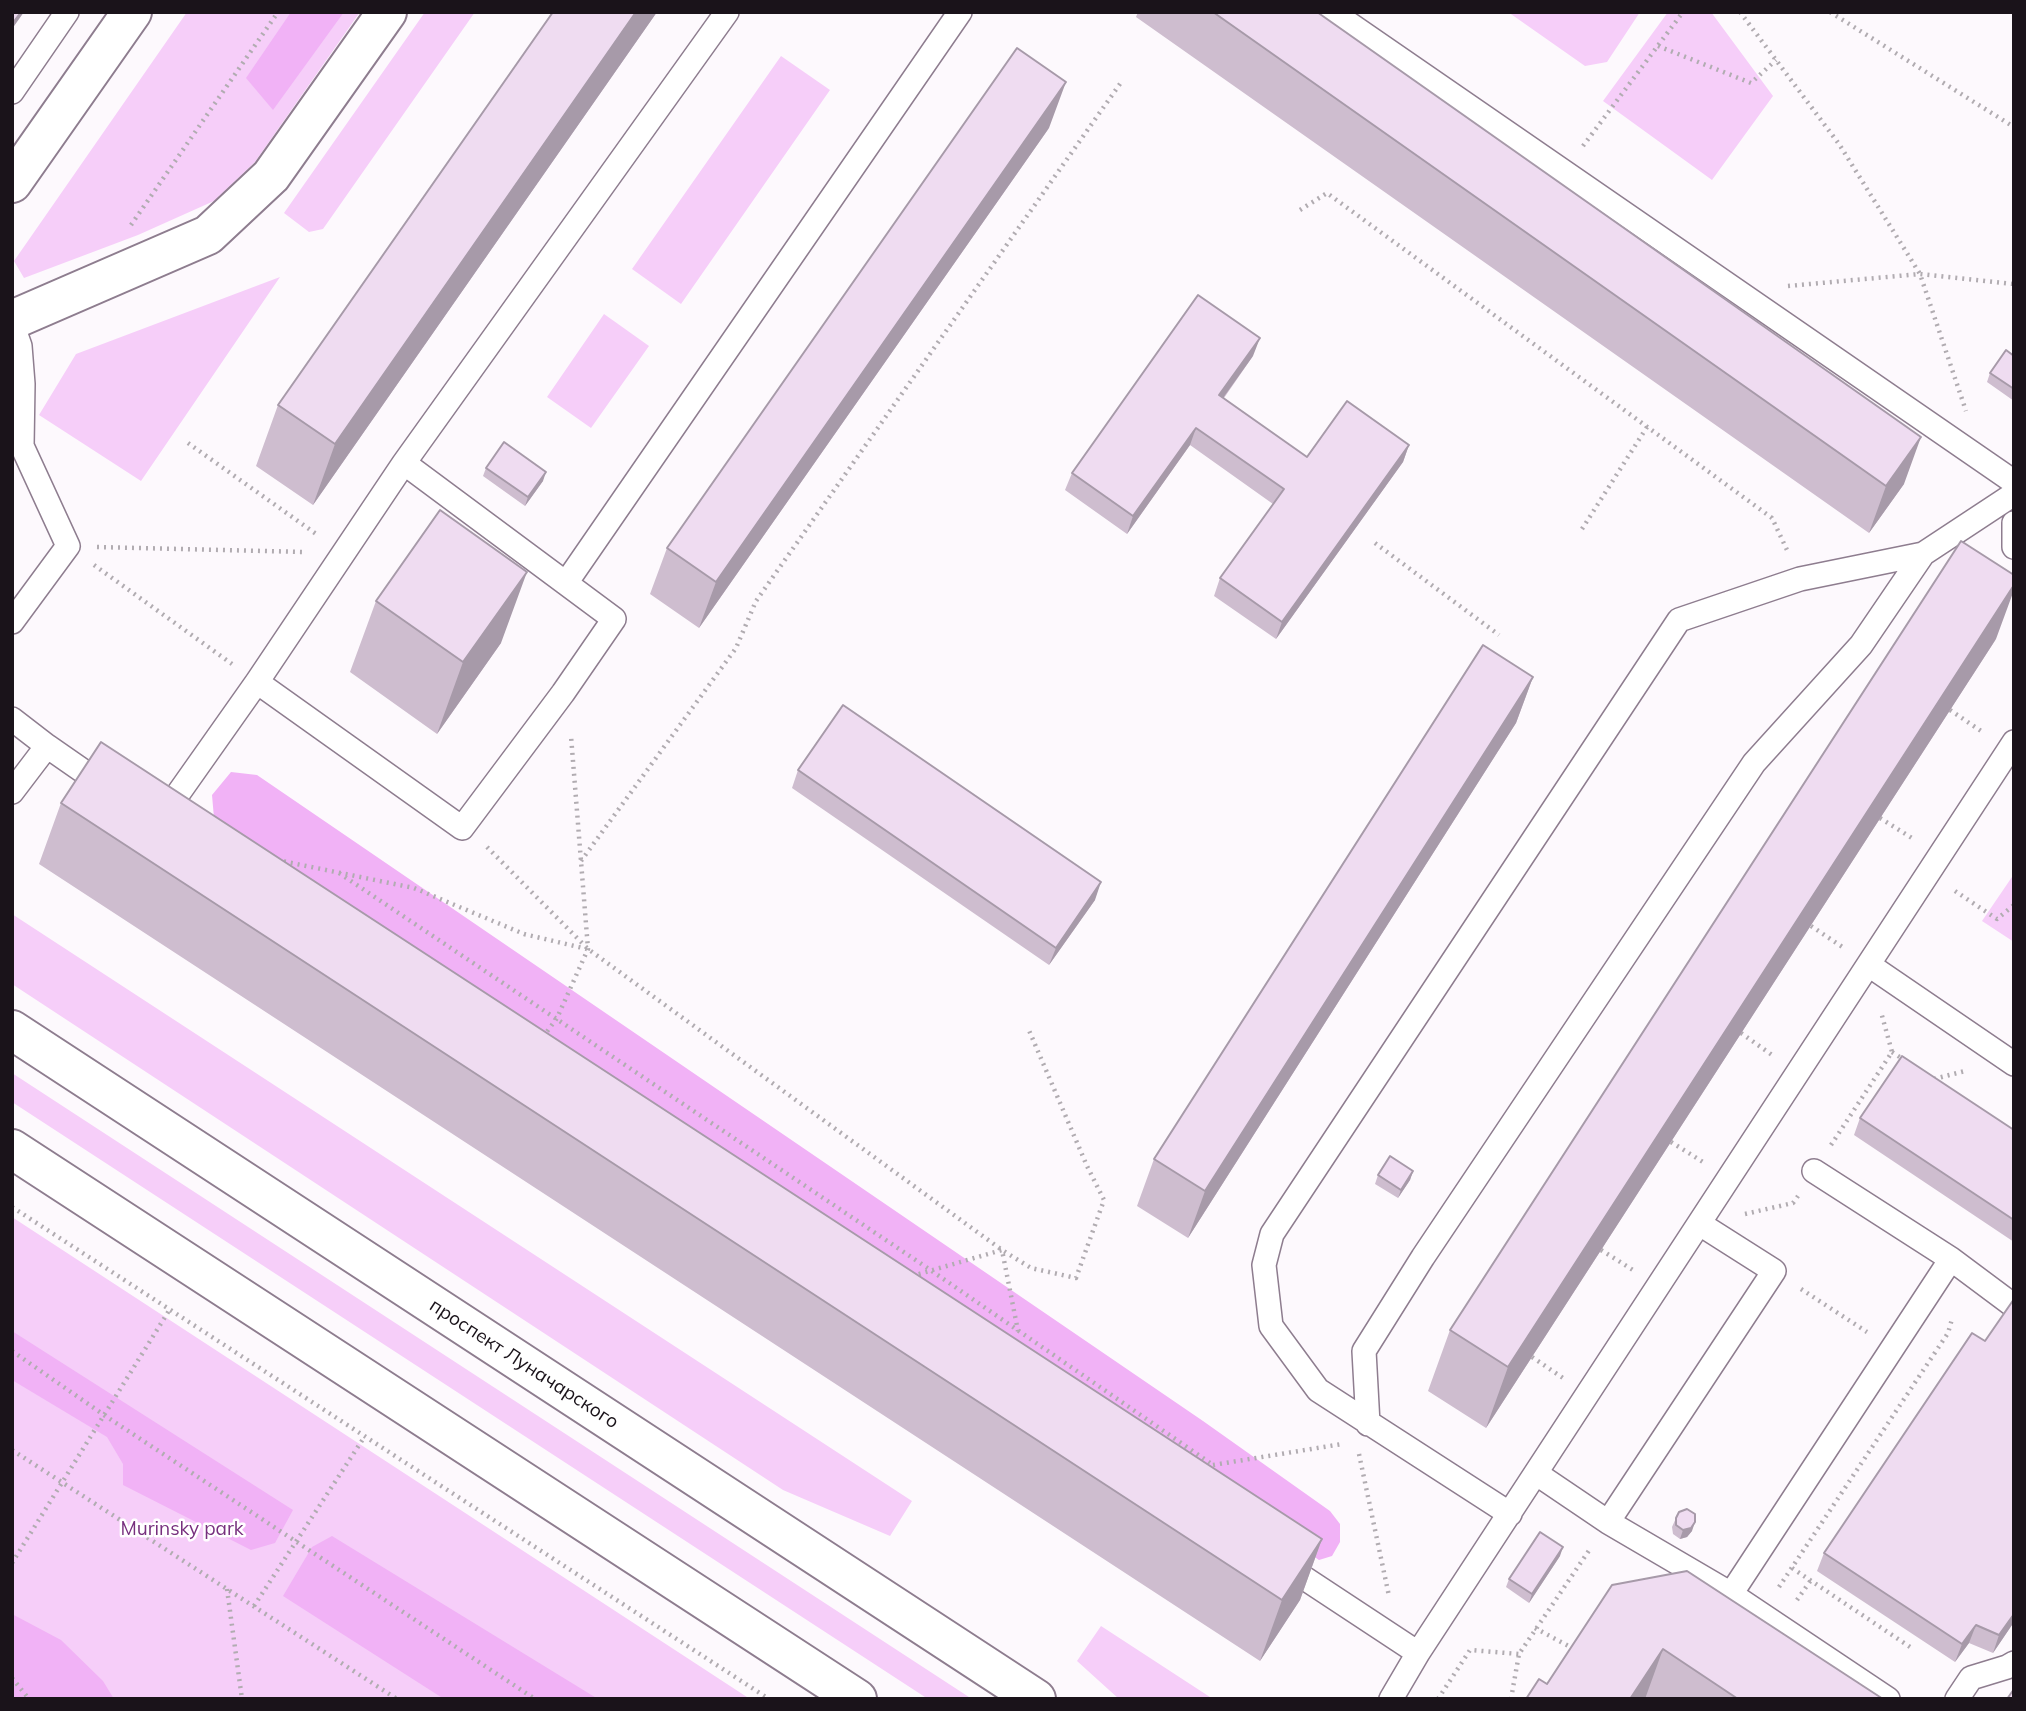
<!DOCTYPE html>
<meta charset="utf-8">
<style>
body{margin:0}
#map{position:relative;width:2026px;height:1711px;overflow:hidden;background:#fdf9fd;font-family:Mulish,sans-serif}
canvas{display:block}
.frame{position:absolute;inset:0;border:14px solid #1a131a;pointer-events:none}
</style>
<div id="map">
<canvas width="2026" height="1711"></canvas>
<div class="frame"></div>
</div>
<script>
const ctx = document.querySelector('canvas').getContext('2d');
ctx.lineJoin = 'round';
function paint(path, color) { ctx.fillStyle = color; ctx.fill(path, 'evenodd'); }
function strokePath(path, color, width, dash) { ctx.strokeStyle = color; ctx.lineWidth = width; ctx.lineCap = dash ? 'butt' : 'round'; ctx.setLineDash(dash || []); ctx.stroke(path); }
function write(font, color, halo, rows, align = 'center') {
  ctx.font = font + ' Mulish,sans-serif'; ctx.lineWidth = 5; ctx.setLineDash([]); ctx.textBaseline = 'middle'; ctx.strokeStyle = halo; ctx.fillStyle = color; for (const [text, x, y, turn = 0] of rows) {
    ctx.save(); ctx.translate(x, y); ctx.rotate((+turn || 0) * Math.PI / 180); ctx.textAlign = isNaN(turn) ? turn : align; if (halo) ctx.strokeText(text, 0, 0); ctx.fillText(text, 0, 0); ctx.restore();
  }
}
paint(new Path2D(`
 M187,12H360L255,162L214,201L138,235L24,278L14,261Z
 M425,12H475L323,229L309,232L284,213Z
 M1508,12H1640L1607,62L1585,66Z
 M1668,12H1711L1773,96L1712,180L1603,101Z
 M781,56L830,90L681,304L632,269Z
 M280,277L141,481L39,415L76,354Z
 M604,314L649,346L591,428L547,397Z
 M2014,874V942L1982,921Z
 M12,914L912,1501L890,1536L783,1490L12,984Z
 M12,1073L972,1699H928L12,1102Z
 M12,1217L750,1699H12Z
 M1101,1626L1213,1699H1119L1077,1661Z`), '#f6cef9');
paint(new Path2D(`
 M291,12H344L273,110L246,78Z
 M231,772L257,775L1203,1421L1330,1511L1340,1524V1542L1332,1556L1319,1560L214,818L212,795Z
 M12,1331L293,1510L275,1543L251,1550L123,1485V1464L107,1437L12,1380Z
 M332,1536L598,1699H444L283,1596L312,1547Z
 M12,1614L61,1640L103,1681L114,1699H12Z`), '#f1b2f6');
const service = new Path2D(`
 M1332,12L2014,482
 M12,92L67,12
 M12,323L20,346L23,384L22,446L68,546L12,622
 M2014,523V547
 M566,583L960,12
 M257,682L462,828L563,693L614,619L404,463
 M12,719L47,746
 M12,792L47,746L106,787
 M161,818L257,682L404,463L727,12
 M1869,965L2014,1064
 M1814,1171L1951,1259L2014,1306
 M1368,1424L1364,1351L1423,1257L1754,763L1861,645L1923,554
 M1537,1474L1608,1522L1731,1594L1888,1699
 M1510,1514L1318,1390L1271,1326L1264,1265L1272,1234L1679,620L1800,579L1923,554L2014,494
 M1608,1522L1774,1271L1700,1224
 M1283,1564L1418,1653
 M1731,1594L1951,1259
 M1391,1699L1418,1653L2014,742
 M1957,1699L1971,1678L2007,1667L2014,1663`);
const minor = new Path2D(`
 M12,320L208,235L271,176L387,12`);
const secondary = new Path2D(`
 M12,183L132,12
 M12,1030L1036,1699
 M12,1149L857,1699`);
strokePath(service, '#8e7d8f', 26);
strokePath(minor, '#8e7d8f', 42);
strokePath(secondary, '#8e7d8f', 42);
strokePath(new Path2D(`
 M1740,12L1839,144L1920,274L1966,411
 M1830,12L2014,127
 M1658,46L1751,83L1776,60
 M1583,146L1683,12
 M1300,210L1327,193L1772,518L1787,550
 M131,225L278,12
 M1788,286L1920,274L2014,284
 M188,443L319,536
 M1582,529L1647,427
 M1375,543L1499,635
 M97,547L305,552
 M94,565L232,664
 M1950,710L1984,733
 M1880,818L1915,840
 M487,847L588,949L1002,1250L1031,1268L1076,1278L1104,1200L1087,1166L1028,1028
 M277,860L414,888L524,934L587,949
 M581,861L736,648L756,601L1122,81
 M339,873L929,1269L1213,1465
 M1955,891L1997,919L2014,905
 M1811,926L1844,948
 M1741,1033L1772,1055
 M543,1037L557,1018L588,949L571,736
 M1892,1052L1906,1061
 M1934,1079L1965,1071
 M1671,1142L1703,1162
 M1831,1145L1892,1052L1881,1012
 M12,1207L769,1699
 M1745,1214L1793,1203L1798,1196
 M1601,1250L1633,1270
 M912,1276L1002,1250L1018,1331
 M1801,1289L1867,1332
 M12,1351L104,1415L535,1699
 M1532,1357L1563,1378
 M12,1450L397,1699
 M1359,1454L1389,1596
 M1213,1465L1342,1444
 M12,1563L170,1309
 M1792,1568L1913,1649
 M1779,1587L1948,1333L1952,1319
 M227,1589L242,1699
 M1797,1600L1811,1580
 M254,1606L365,1436
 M1535,1628L1574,1649
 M12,1678L29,1699
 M1438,1699L1470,1650L1519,1654
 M1511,1699L1519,1654L1590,1549`), '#b1acb1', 4.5, [2, 5]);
strokePath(service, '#fff', 23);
strokePath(minor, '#fff', 38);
strokePath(secondary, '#fff', 38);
paint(new Path2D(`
 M553,12H657L313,505L256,466L278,405Z
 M1138,12H1317L1904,484L1869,533L1136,17Z
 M1049,128L699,628L650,594L667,548Z
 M1253,356L1224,398L1307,457L1409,445L1403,462L1276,639L1214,596L1220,578L1273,504L1190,445L1127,534L1065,490L1072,473Z
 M2014,356V401L1987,382L1990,373Z
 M486,468L543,481L525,506L483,476Z
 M376,601L501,643L437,734L350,672Z
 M1996,639L1486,1428L1428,1391L1450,1330Z
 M1533,677L1516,723L1188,1238L1137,1206L1154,1159Z
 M798,770L1095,900L1049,965L792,788Z
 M61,803L1322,1539L1300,1600L1260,1661L39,864Z
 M1860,1118L2014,1130V1242L1854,1135Z
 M1413,1171L1410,1180L1398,1198L1375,1184L1378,1175Z
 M1985,1341L2014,1622L1993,1653L1969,1643L1955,1662L1817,1571L1824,1553Z
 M1676,1518L1692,1531L1687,1537L1680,1539L1673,1534L1672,1527Z
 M1560,1556L1529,1603L1506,1587L1509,1579Z
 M1612,1585L1883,1699H1526L1547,1684Z`), '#cebdcf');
paint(new Path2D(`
 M21,12H24L12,29V24Z
 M636,12H657L313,505L335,444Z
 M1066,82L1049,128L699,628L716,582Z
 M1260,338L1253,356L1213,412L1219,395Z
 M1196,428L1190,445L1127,534L1133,516Z
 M1921,437L1904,484L1869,533L1886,486Z
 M1409,445L1403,462L1276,639L1282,622Z
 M546,472L543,481L525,506L528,497Z
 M527,572L501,643L437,734L463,662Z
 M2014,585V590L1996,639L1486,1428L1508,1367Z
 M1533,677L1516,723L1188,1238L1205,1191Z
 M1101,882L1095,900L1049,965L1056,948Z
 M1413,1171L1410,1180L1398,1198L1401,1190Z
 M1695,1522L1692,1531L1687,1537L1680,1539L1683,1530Z
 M1322,1539L1300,1600L1260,1661L1282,1600Z
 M1563,1547L1560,1556L1529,1603L1532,1594Z
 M2014,1614V1622L1993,1653L1999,1635Z
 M1976,1625L1969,1643L1955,1662L1962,1644Z
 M1663,1649L1645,1699H1630Z`), '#a79aa9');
const building = new Path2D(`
 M12,12H21L12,24Z
 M553,12H636L335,444L278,405Z
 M1213,12H1317L1921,437L1886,486Z
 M1017,48L1066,82L716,582L667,548Z
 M1198,295L1260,338L1219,395L1307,457L1347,401L1409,445L1282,622L1220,578L1284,489L1196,428L1133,516L1072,473Z
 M2006,350L2014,356V389L1990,373Z
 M504,442L546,472L528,497L486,468Z
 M440,510L527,572L463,662L376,601Z
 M1961,541L2014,575V585L1508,1367L1450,1330Z
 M1483,645L1533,677L1205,1191L1154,1159Z
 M843,705L1101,882L1056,948L798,770Z
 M101,742L1322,1539L1282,1600L61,803Z
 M1902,1056L2014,1130V1220L1860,1118Z
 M1390,1156L1413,1171L1401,1190L1378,1175Z
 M2014,1299V1614L1999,1635L1976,1625L1962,1644L1824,1553L1972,1333L1985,1341Z
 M1687,1509L1695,1514V1522L1691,1528L1683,1530L1676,1525V1518L1679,1512Z
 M1540,1532L1563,1547L1532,1594L1509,1579Z
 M1687,1571L1883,1699H1738L1663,1649L1630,1699H1526L1539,1679L1547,1684L1612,1585Z
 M2014,1689V1699H2007Z`);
paint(building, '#efdcf1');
strokePath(building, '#a79aa9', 2);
write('19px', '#1a131a', '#fff', [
 ["проспект Луначарского",524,1364,33]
]);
write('19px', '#772f7e', '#fff', [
 ["Murinsky park",182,1529]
]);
</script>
